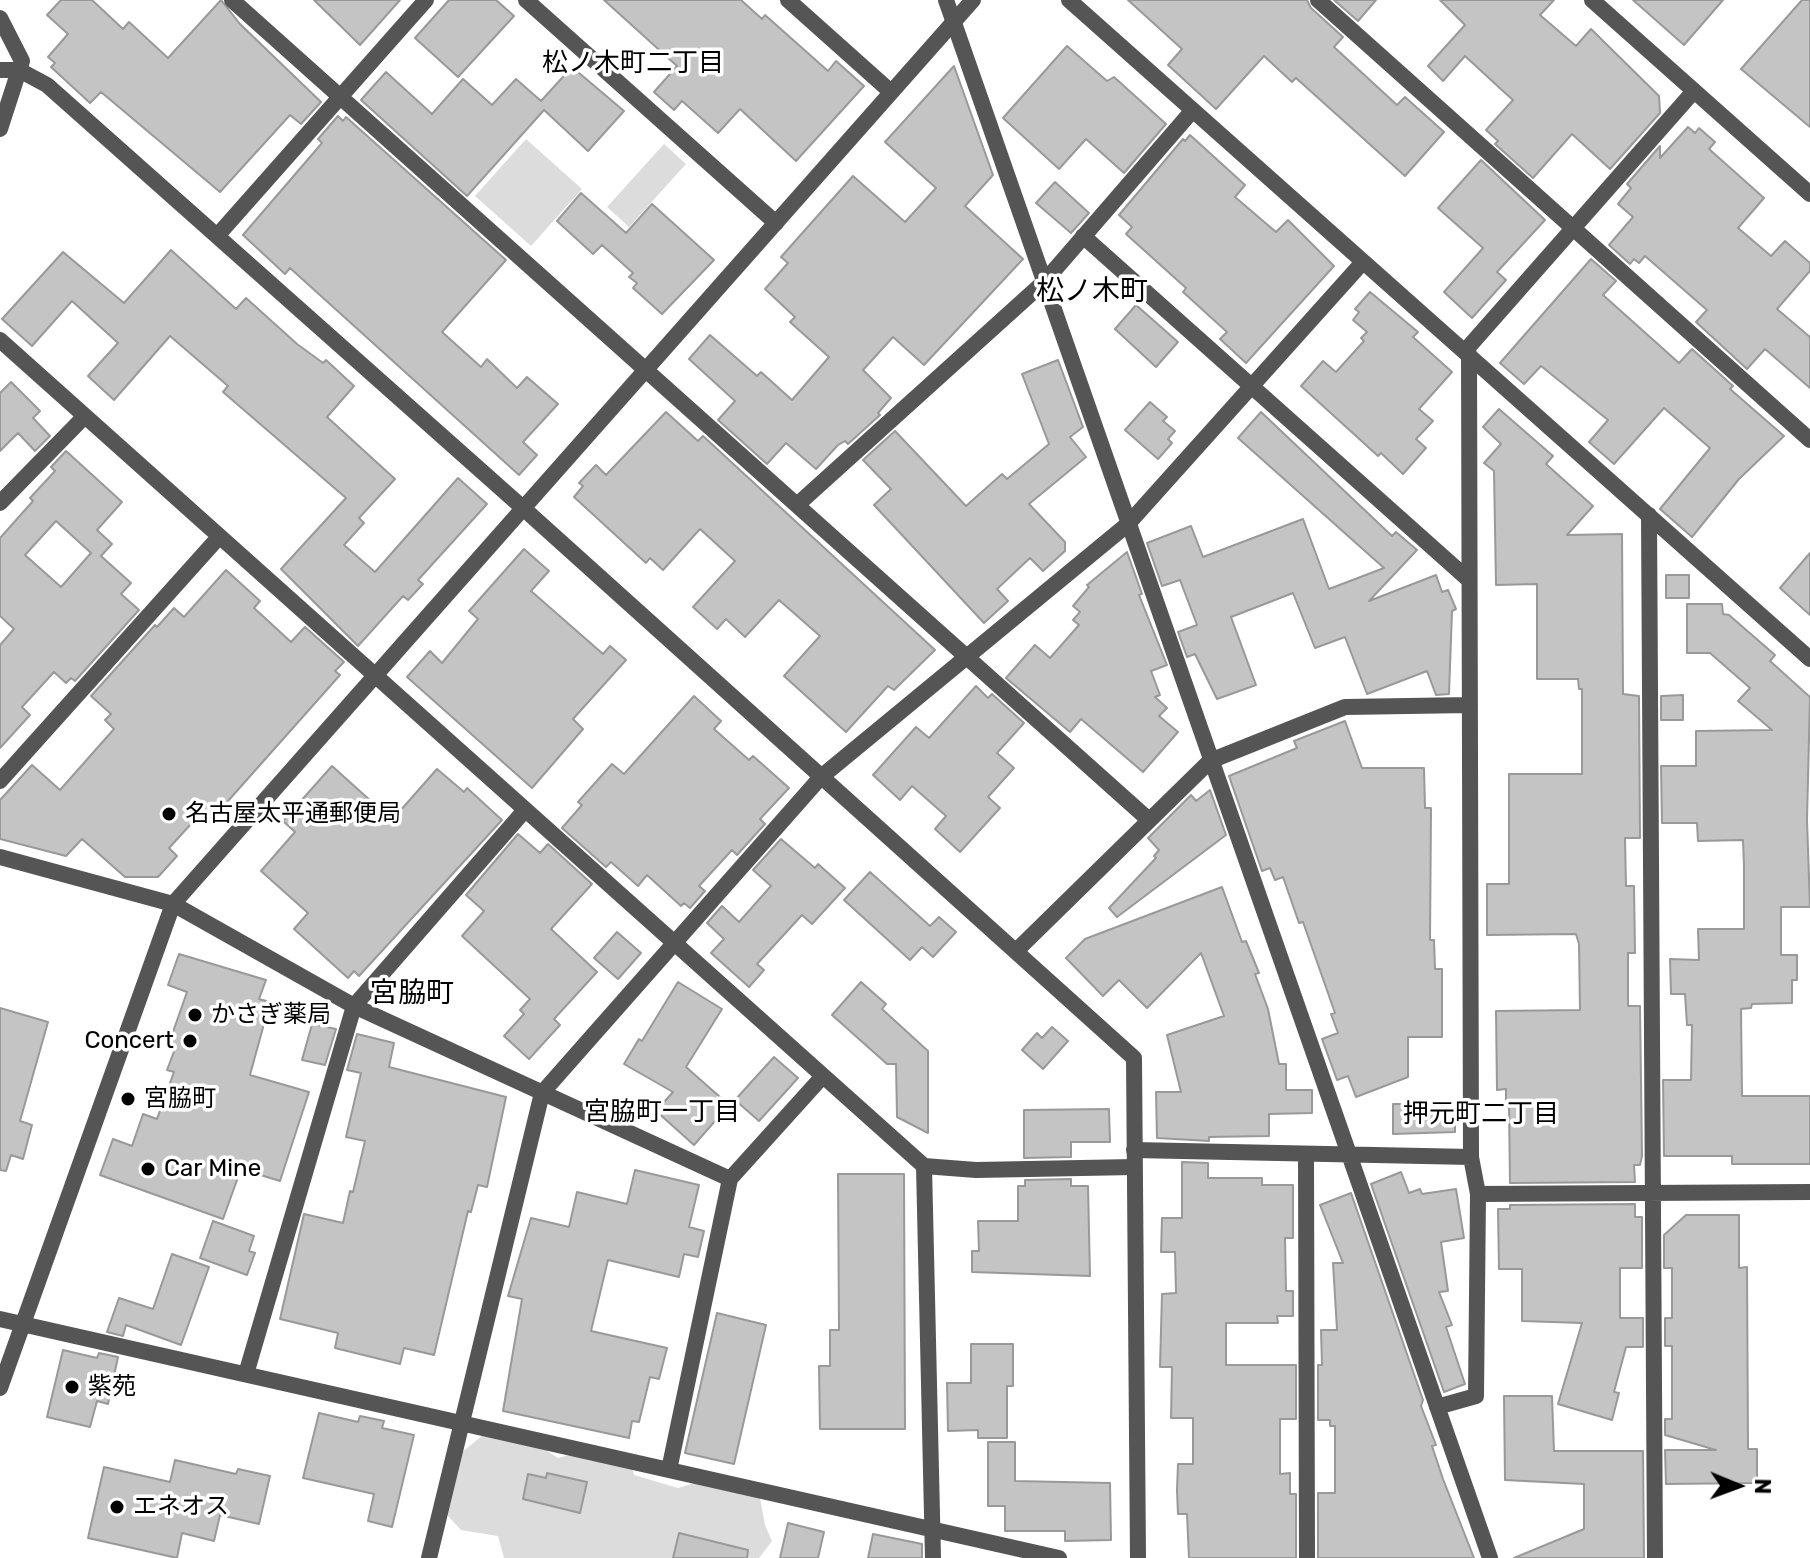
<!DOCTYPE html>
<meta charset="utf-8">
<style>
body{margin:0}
#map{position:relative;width:1810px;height:1558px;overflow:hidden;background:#fff;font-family:Rubik,sans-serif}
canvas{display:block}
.north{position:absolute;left:1698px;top:1446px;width:80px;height:80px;-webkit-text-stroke:6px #fff;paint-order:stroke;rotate:91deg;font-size:22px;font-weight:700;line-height:32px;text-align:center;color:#000}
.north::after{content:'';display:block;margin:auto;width:28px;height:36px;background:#000;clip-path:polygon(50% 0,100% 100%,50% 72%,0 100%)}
</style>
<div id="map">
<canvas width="1810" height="1558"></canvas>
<div class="north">N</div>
</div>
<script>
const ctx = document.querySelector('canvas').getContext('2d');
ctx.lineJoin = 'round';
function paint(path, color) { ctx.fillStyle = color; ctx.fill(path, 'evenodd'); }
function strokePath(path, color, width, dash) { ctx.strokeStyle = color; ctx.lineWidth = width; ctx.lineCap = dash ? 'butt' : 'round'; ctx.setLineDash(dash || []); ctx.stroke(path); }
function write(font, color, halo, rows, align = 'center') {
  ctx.font = font + ' Rubik,"Noto Sans JP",sans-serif'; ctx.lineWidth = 7; ctx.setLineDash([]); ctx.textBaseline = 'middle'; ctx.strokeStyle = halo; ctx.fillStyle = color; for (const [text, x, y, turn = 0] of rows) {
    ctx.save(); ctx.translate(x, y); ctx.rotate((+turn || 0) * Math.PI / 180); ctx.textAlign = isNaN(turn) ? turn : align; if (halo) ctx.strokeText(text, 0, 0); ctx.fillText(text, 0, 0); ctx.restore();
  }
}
paint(new Path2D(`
 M526,139L582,189L531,246L475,196Z
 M664,144L686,164L629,227L607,207Z
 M483,1435L544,1449L558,1458L595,1449L629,1457L634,1475L678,1488L722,1475L758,1487L765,1525L772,1541L759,1558H504L498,1536L461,1530L448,1516L450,1462Z`), '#dcdcdc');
const building = new Path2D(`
 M61,0H92L123,29L129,22L168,58L221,0L240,24L321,102L301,124L290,115L220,192L101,92L90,103L51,67L55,63L48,57L68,34L47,15Z
 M314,0H400L360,45Z
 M449,0H496L514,16L458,77L415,38Z
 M604,0H741L762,19L765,15L828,71L836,61L864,86L796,161L740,109L718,133L682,101L674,110L654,92L677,66Z
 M1128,0H1307L1311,8L1343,37L1334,47L1397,105L1405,97L1444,132L1405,176L1296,78L1292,82L1264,56L1216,109L1168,65L1182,49Z
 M1334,0H1376L1358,21Z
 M1440,0H1554L1540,15L1576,46L1591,29L1659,96L1660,113L1610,169L1572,134L1533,178L1495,144L1498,141L1486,130L1513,100L1504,92L1465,56L1443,81L1428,66L1465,25Z
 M1633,0H1723L1684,45Z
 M1802,0H1810V127L1741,69Z
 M1067,46L1107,81L1114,77L1166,124L1124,173L1086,139L1059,169L1003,118Z
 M954,66L993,175L965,206L1023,259L924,365L893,337L863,370L891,398L878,413L880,415L848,444L845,441L838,445L816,469L786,443L767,464L718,420L735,401L689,359L710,335L757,376L761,372L792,400L829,357L790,322L795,317L765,289L788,263L781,257L853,176L905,222L936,188L885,142Z
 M572,67L624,111L588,151L544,110L467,196L361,100L386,72L432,114L463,79L492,105L516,79L541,101Z
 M338,116L343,121L346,117L506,260L442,332L481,367L487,359L517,388L527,377L558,404L523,442L537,455L519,475L290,268L285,274L243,235L322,143L318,139Z
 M1688,127L1695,133L1699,128L1715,142L1709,149L1764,198L1738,228L1771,256L1785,241L1810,263V271L1777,309L1810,337V388L1765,349L1747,369L1696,322L1707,310L1645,256L1639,263L1634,259L1630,264L1609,245L1633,217L1618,204L1631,188L1627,184L1660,146V158Z
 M1190,135L1245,185L1235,197L1276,232L1288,220L1334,266L1246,363L1220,339L1227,332L1183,292L1186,288L1126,234L1132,227L1119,215L1183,139L1185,141Z
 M1481,160L1545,220L1497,272L1506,280L1472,318L1444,292L1483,248L1438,208Z
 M1055,182L1089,213L1071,233L1036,203Z
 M581,193L626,233L652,204L714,260L662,314L633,288L637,283L629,277L633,273L602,245L593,254L557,221Z
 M171,250L236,309L246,298L297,344L323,363L326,360L354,386L327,417L395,479L359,518L364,523L344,545L375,572L458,478L487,504L418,580L423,584L408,600L403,596L358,646L281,569L346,498L223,392L228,386L170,336L114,400L88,376L118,343L72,301L32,346L2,319L63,252L124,303Z
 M1591,259L1616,281L1603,295L1679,363L1692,349L1733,386L1730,389L1784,436L1739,479L1692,537L1660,509L1710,448L1664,408L1614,464L1589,442L1608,420L1541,366L1524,384L1500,363Z
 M1370,292L1418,332L1413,337L1452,372L1419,409L1433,421L1416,439L1426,448L1403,474L1381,453L1378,456L1301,386L1323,361L1336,372L1364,341L1361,338L1367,332L1353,320L1359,312L1355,309Z
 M1136,305L1178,342L1156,367L1115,329Z
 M1058,360L1083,427L1070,437L1086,457L1029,504L1065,542V551L1043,571L1030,558L997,589L1008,601L984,623L874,505L891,489L863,460L895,431L966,506L1002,474L1007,479L1049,444L1022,374Z
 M11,382L40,411L33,418L50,436L35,451L18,433L0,451V393Z
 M1150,402L1167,417L1163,421L1175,431L1168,439L1172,443L1158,459L1125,430Z
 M1499,409L1553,456L1546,464L1593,506L1567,535L1622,534L1623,694L1639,696L1640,838H1625L1626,886H1634L1635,953H1628V1006H1640L1642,1156L1640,1165H1634L1635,1182L1510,1183L1509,1107H1506V1089L1497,1090L1496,1011L1580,1010L1579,944L1576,934L1487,935V884H1509V774H1582V689H1579L1578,679H1537V584L1496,585L1494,471L1484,463L1501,444L1483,427Z
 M666,412L698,441L703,436L935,650L894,690L888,686L846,732L784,676L820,636L779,600L745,637L726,619L717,629L693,607L735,561L700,529L663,570L650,558L646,563L574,497L583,486L579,483L596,465L606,475Z
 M1261,412L1392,536L1396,532L1417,550L1369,601L1436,575L1442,592L1448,590L1456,609L1452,611L1449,694L1436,695L1427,671L1367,694L1345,637L1315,648L1293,593L1231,617L1256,685L1217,699L1195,654L1187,657L1178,632L1197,625L1180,580L1162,586L1147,543L1191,526L1203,557L1303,519L1329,589L1384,568L1238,438Z
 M66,451L122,502L97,530L112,544L101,556L131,583L121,594L139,610L75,681L71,678L66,683L54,672L22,707L30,715L0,748V645L14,629L0,616V538L33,501L30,498L55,471L51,467ZM56,521L91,553L61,587L25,555Z
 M524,549L549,571L531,591L603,654L610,646L626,660L573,719L583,729L532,788L407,677L430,651L442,663L478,619L469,611Z
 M1127,552L1142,594L1139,595L1167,665L1151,671L1160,695L1155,697L1167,708L1159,716L1178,732L1143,772L1081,719L1070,732L1006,678L1035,645L1050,658L1079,625L1073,620L1080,612L1073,606L1089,587L1087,585Z
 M1810,553V615L1780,588Z
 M226,570L260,601L254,608L291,642L305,627L344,662L335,671L340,675L212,819L203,811L169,848L177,856L158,877H125L82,839L66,856L0,839V800L32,765L60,790L114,729L105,720L111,714L91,696L155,625L157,627L174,608L184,617Z
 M1666,575H1689V598H1666Z
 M1687,604H1722L1723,614L1729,615L1775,655L1770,661L1810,697L1807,820L1810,907H1781V955H1797V980H1792V1003L1752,1004L1751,1008L1741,1009L1742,1096H1810V1164H1732V1156H1664L1663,1080H1691L1692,1025H1687L1685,994H1671L1670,959L1699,960L1698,929H1744V866L1743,840L1698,841L1697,823H1662L1661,766H1696V731L1772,730L1738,701L1750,688L1710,653H1687Z
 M976,686L988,698L992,694L1024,723L997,753L1014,768L988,797L1000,808L960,852L935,829L946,816L912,786L900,800L873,775L916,727L929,738Z
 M1683,695V720H1661V696Z
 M694,696L721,721L714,729L749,760L753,756L789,788L760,819L765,824L737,855L732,850L699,886L705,891L690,908L684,903L681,906L647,875L638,886L611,862L606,867L562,828L582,805L578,802L612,764L624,774Z
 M1345,721L1362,768H1424L1425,808H1431L1430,940H1434L1435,969H1442V1037H1408V1077L1356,1097L1348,1076L1337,1080L1322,1039L1338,1033L1331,1014L1335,1013L1303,922L1299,923L1283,877L1275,880L1270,868L1262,871L1229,776L1297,748L1294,741Z
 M332,766L392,820L437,769L464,792L467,788L502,820L359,976L354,971L348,978L294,929L308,913L261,871L295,832L283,821Z
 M1210,790L1226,835L1117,917L1109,908L1156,858L1154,856L1159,850L1148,838L1191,795L1196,801Z
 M518,834L540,853L548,844L592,884L551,929L597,972L554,1019L560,1025L529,1059L504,1036L524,1014L520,1010L530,999L462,936L484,911L466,895Z
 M781,839L815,868L818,864L845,888L812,924L802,915L757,964L764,970L749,987L711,953L724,939L707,923L722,906L739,922L771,886L753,870Z
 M870,872L930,926L939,917L956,932L933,957L922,947L910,960L844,900Z
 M1222,887L1242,942L1246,941L1259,973L1255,974L1268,1009L1279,1064H1286V1090H1312V1113L1269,1114V1136L1209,1137V1141L1157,1138L1156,1092H1181L1167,1035L1224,1016L1201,953L1147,1008L1119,980L1103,996L1066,958L1085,939Z
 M617,932L641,953L618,979L594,958Z
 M179,954L266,980L259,999L270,1002L250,1075L309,1092L280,1181L241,1169L223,1219L100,1175L113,1139L132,1146L143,1114L157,1119L174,1072L167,1070L175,1049L168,1046L187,992L168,985Z
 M678,982L722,1009L686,1067L729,1105L694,1145L656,1111L673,1092L624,1064L639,1039L642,1041Z
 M861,982L886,1004L882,1009L928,1051V1133L897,1117L896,1064H887L832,1015Z
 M0,1008L48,1022L20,1121L32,1125L23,1159L11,1155L6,1171L0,1170Z
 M312,1024L336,1029L325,1065L302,1060Z
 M1052,1027L1068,1041L1043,1069L1022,1050L1037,1033L1042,1038Z
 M357,1034L394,1043L389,1067L506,1097L487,1187L478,1185L471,1212L468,1211L434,1355L404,1348L400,1364L335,1348L338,1333L280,1319L304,1214L343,1223L350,1191L353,1192L365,1141L346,1137L361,1073L347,1070Z
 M774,1057L798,1078L759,1121L735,1100Z
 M1393,1104H1455V1132L1393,1134Z
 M1109,1109L1110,1142H1071V1157L1024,1158V1110Z
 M1182,1162L1208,1163V1178H1262V1185H1293V1238H1285L1286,1291H1293V1316H1277L1278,1323H1226V1365H1296V1419H1280V1474L1290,1473V1494H1296V1558H1189L1187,1514H1178L1177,1490L1178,1464H1193V1418H1171L1172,1367H1160L1162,1294L1176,1293L1175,1252H1161L1162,1218H1182Z
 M635,1170L699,1185L689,1227L704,1231L698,1257L684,1254L679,1277L608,1260L591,1331L667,1348L659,1379L650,1377L639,1422L632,1421L629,1438L503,1411L522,1299L508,1296L531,1218L569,1227L577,1192L627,1204Z
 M1401,1172L1409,1193L1420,1189L1422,1194L1456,1189L1464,1238L1441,1242L1448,1291L1439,1292L1452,1325L1446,1327L1465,1384L1444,1392L1371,1184Z
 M838,1174H904L905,1429H820L819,1366H830V1330H839Z
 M1071,1179V1186H1088L1090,1276L972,1272V1251H979L978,1221H1018V1186H1025V1180Z
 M1351,1193L1423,1400L1421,1406L1436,1445L1432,1446L1443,1479L1474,1558H1318V1493H1335V1426H1330V1420H1318V1365H1322L1321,1330H1337L1333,1263H1343L1320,1205Z
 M1635,1204V1217H1642V1268H1620V1318H1643V1347H1626L1614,1392L1619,1393L1612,1420L1558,1404L1582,1323L1522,1321V1269H1499L1498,1209H1510V1205Z
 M1686,1215H1739V1268L1747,1267L1748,1449H1757V1483L1666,1484L1665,1450H1716L1665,1435V1419H1672V1346H1665V1318H1672V1268H1664V1235Z
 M213,1221L254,1236L249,1251L255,1253L247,1275L200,1258Z
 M172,1254L209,1267L181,1345L126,1325L123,1336L107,1332L119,1298L153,1309Z
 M717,1313L766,1325L734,1464L685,1453Z
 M971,1344H1013V1386H1007V1438H978V1430L948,1431L947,1383H971Z
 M63,1350L97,1358L99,1353L118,1357L108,1404L97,1401L90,1427L47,1417Z
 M1504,1396H1552L1554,1451H1643L1644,1558H1514L1584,1529V1484L1505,1480Z
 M319,1413L358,1422L360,1416L384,1421L382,1428L414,1435L392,1527L368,1521L374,1494L303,1478Z
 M988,1442H1015V1481L1110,1483L1111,1540L1065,1541V1531H1005V1506H988Z
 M175,1460L236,1474L238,1469L270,1476L259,1524L220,1515L214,1541L182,1533L177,1558L88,1538L104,1467L170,1482Z
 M547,1473L587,1482L580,1513L523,1499L528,1474L546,1478Z
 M788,1523L824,1532L818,1558H780Z
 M679,1533L748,1550L747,1558H673Z
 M873,1534L922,1544V1558H868Z`);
paint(building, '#c4c4c4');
strokePath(building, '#999', 2);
strokePath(new Path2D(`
 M232,0L1149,820
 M526,0L776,223
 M788,0L891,92
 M946,0L1490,1558
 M1069,0L1810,659
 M1318,0L1810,440
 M0,18L22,61L0,129
 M0,70H19L47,85L523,508
 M217,236L426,0
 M1083,236L1469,580
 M0,340L924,1166L933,1558
 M1465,351L1694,91
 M0,503L85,416
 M797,505L1044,282L1193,110
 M1649,515L1655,1558
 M0,781L219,537
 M0,857L173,904L354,1006L730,1179
 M1016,951L1210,761L1345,707L1470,705
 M1134,1150L1471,1157
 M1306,1154L1307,1558
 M924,1166L976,1170L1134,1167
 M1478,1194L1810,1192
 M0,1319L1059,1558
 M246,1374L354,1006L525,810
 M1437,1407L1476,1396L1478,1194L1471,1157L1469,354
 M669,1470L730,1179L823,1076
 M429,1558L542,1093L821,777L1128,524L1363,262`), '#555', 16);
strokePath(new Path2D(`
 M1592,0L1810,194
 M523,508L1134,1058L1138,1558
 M0,1388L173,904L973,0`), '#555', 16);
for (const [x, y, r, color] of [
 [169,814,8,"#000"],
 [195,1015,8,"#000"],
 [190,1041,8,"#000"],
 [128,1099,8,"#000"],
 [148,1169,8,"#000"],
 [72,1387,8,"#000"],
 [117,1507,8,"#000"]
]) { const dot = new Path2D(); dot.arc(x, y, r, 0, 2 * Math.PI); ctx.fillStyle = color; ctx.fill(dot); strokePath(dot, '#fff', 3); }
write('24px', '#000', '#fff', [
 ["名古屋太平通郵便局",185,814],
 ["かさぎ薬局",211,1015],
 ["Concert",174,1041,"right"],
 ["宮脇町",144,1099],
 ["Car Mine",164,1169],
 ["紫苑",88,1387],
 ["エネオス",133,1507]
], 'left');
write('26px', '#000', '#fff', [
 ["松ノ木町二丁目",633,63],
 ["宮脇町一丁目",662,1112],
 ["押元町二丁目",1481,1114]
]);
write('28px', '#000', '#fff', [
 ["松ノ木町",1092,292],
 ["宮脇町",412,994]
]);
</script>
